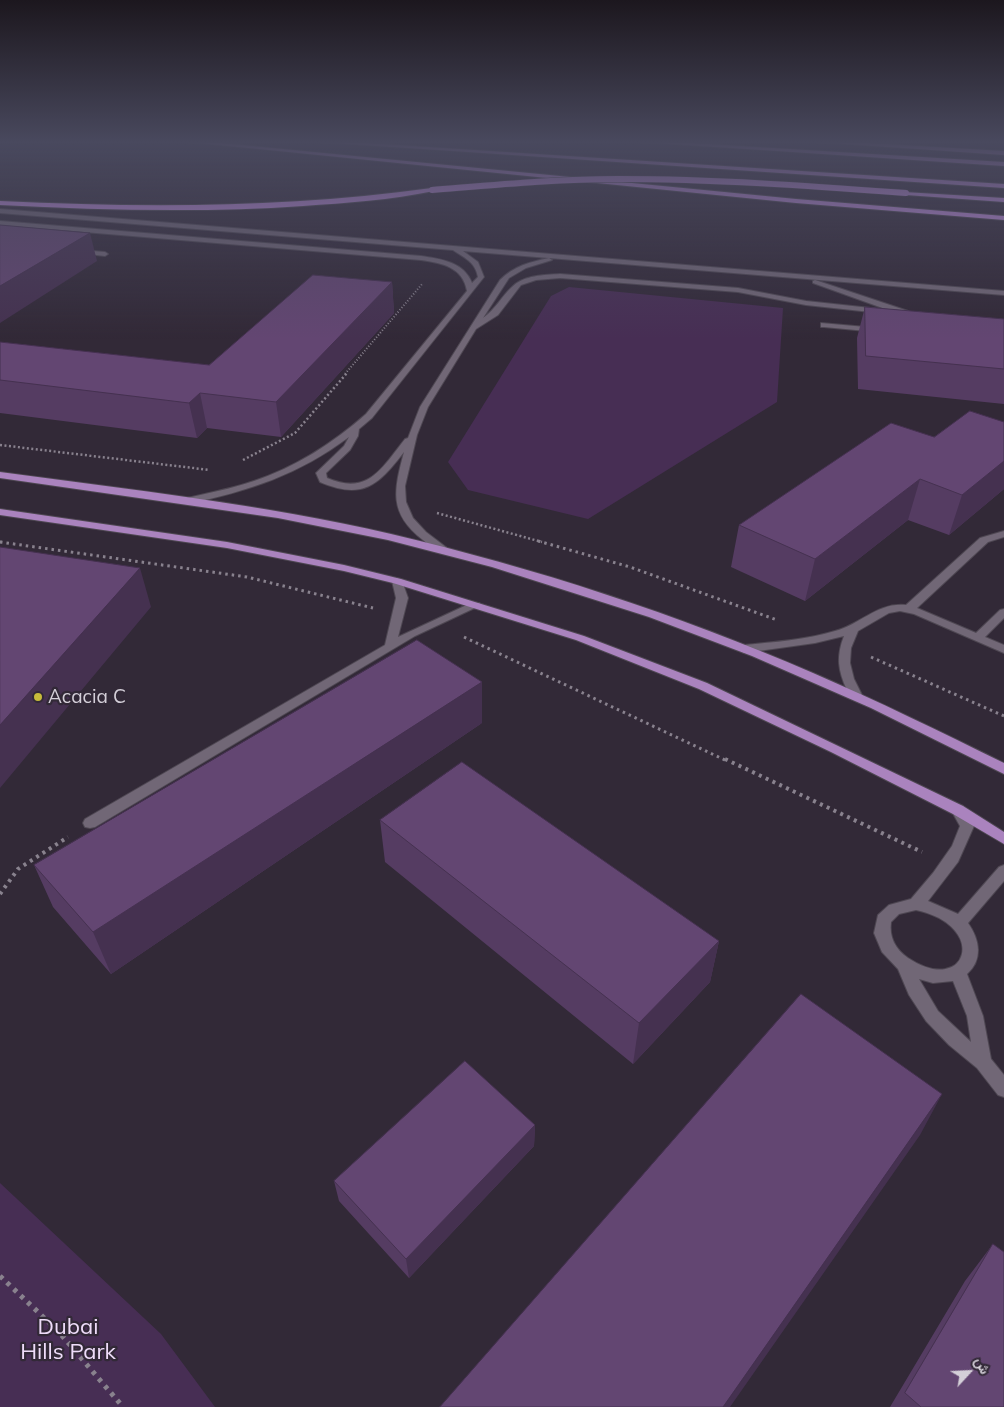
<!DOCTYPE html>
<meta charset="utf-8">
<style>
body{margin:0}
#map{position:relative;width:1004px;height:1407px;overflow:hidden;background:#322937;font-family:Mulish,Vazirmatn,sans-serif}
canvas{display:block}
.north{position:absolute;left:944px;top:1347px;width:50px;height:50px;-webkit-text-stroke:4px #322937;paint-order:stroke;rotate:65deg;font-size:14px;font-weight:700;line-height:20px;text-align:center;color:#d4cfd8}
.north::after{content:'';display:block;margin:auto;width:18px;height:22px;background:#d4cfd8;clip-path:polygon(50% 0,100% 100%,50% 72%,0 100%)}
</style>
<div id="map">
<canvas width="1004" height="1407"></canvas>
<div class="north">ش</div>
</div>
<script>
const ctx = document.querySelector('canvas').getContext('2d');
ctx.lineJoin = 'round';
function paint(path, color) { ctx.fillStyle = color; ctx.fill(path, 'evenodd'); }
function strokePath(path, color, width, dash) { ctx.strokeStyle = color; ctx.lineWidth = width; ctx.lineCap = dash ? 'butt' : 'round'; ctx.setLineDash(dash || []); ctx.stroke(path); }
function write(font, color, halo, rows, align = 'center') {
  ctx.font = font + ' Mulish,sans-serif'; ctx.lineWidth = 4.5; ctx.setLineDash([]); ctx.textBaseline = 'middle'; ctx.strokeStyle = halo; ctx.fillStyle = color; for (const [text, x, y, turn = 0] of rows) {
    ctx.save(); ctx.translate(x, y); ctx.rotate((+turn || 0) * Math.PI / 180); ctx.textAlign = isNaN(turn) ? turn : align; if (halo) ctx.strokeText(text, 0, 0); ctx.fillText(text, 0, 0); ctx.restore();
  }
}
paint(new Path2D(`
 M569,287L783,308L777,402L588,519L468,490L448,462L551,296Z
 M0,1183L161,1334L215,1407H0Z`), '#472e54');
const minor = new Path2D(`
 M0,209L1004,291V295L463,251L478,262L484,277L372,418L359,429L358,436L350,450L326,473L327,478C368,496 382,468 405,439L408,438L420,407L500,280C514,266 530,262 549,258L552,260L526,268L509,278L483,318C496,309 501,297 512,287C524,275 544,275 560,274L738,288L806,301L880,309L884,311L880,313L806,305L738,292L560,278L536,280L521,285L498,315L476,329L428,407L417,435L405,486L406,502L413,518L426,532L447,548L448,550L447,552L443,553C436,551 429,545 423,540C388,513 394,490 404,452C378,486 362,500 320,482L316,473L344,446L349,437C298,475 249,491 187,504L182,501L184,499C207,493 231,489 254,481C296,467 333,443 366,414L467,291C463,267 442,263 421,260L0,225V221L421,256C441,259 464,262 472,283L478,277C475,261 464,258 453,250L0,213Z
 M80,250L105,252L108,254L105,256L78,253L77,252Z
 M815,280L908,311L909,313L902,315L813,283V281Z
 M821,323L877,328L881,330L877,332L824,327H821Z
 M1004,531V537L988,542L917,608L976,633L1000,610L1004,609V618L985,637L1004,645V653L914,614L900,611L889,613L858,631L851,648L850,663L854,679L863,697L857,701C851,699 850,695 847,690C838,671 836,656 844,636L815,643L744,653L738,649L744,645C774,642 806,640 835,631C861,624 878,602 906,605L980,538Z
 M397,578L402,581L408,598L398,637L471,603H479L481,605L415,636L95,827L90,828L85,827L83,823L85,819L385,645L396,598L392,581Z
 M958,805L963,806L974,826L958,862L928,901L958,914L999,867L1004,865V881L968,923C980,940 983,960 967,974L983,1016L991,1059L1004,1075V1097L998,1095L977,1068L949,1045L926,1021L909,995L898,969L882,952L874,933L878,915L889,905L911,899L933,873L952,846L960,826L951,810L953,806ZM916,910C990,926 967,997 908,958C895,949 889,937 891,922L899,914ZM919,979L933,983L953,981L967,1016L971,1042L938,1011Z`);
const major = new Path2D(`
 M0,472C131,490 263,504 391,534C535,568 677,614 813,673C878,701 941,732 1004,763V774L871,708L752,656L649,617L492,567L388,540L278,518L0,478Z
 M0,509L227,542L344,565L401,579L584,636L707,683L963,806L1004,832V844L953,814L831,752L699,689L576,640L393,583L344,571L227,548L0,515Z`);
const highway = new Path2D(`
 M189,142H211L796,199L1004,216V220L796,203Z
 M319,142H350L1004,184V188Z
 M641,142H674L1004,162V166Z
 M817,142H850L1004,151V155Z
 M432,188L434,189V191C391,200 346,203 303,206C202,213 101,210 0,205V201C145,208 288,208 432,188Z
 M904,192L1004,198V202L906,195L904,194Z`);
strokePath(minor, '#4e4752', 2);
strokePath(major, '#4e4752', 2);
strokePath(highway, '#4e4752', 2);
strokePath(new Path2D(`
 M345,374L423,283`), '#89828e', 2, [1, 2]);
strokePath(new Path2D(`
 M0,445L210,470
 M243,460L295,433L347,373
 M437,513L542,542
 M0,542H3`), '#89828e', 2.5, [2, 2.5]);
strokePath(new Path2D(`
 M538,541L630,567L777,620
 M0,542L247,577L373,608
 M464,637L727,761
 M871,657L1004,716`), '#89828e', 3, [2.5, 4]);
strokePath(new Path2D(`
 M725,759L922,852
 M0,894L18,869L68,837`), '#89828e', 4, [3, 4.5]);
strokePath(new Path2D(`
 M0,1276L58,1331L123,1407`), '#89828e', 5, [4, 5.5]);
paint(minor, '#716776');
paint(major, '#aa83be');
paint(highway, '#d095ee');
const highwayBridge = new Path2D(`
 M432,190C494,185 556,179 618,179C714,179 810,186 906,193`);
strokePath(highwayBridge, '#4e4752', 7, []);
strokePath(highwayBridge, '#d095ee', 6);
paint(new Path2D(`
 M392,282L394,313L281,437L207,428L197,438L0,413V342L209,365Z
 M865,307L1004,319V404L858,389L857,338Z
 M1004,422V489L949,535L908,520L805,601L731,567L739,525L934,437Z
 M482,723L111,974L53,907L34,865Z
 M380,820L719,941L710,982L633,1064L385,862Z
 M535,1125L534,1146L409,1278L339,1201L334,1181Z
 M993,1244L1004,1407H890L965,1281Z`), '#553c62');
paint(new Path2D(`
 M90,233L97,261L0,323V286Z
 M392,282L394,313L281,437L276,402Z
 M200,393L207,428L197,438L189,403Z
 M1004,461V489L949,535L962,495Z
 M920,479L908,520L805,601L815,559Z
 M140,568L151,607L0,788V725Z
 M482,682V723L111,974L93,932Z
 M719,941L710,982L633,1064L639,1023Z
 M942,1094L920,1135L730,1407H723Z
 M535,1125L534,1146L409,1278L406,1259Z`), '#453150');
const building = new Path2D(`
 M0,225L90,233L0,286Z
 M313,275L392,282L276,402L200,393L189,403L0,380V342L209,365Z
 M865,307L1004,319V369L866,356Z
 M970,411L1004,422V461L962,495L920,479L815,559L739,525L891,423L934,437Z
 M0,547L140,568L0,725Z
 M417,640L482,682L93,932L34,865Z
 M462,762L719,941L639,1023L380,820Z
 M801,994L942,1094L723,1407H440Z
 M465,1061L535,1125L406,1259L334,1181Z
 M993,1244L1004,1252V1407H921L905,1393Z`);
paint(building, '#634672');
strokePath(building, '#453150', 1);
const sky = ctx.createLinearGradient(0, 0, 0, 339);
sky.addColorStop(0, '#1c171e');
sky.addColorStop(0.42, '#49495e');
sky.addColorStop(1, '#49495e00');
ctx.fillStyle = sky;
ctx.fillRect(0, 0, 1004, 339);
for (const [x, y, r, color] of [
 [38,697,5,"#c7bb3b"]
]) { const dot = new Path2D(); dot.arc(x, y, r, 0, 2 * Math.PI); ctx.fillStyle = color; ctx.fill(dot); strokePath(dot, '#322937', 2); }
write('19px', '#d4cfd8', '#322937', [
 ["Acacia C",48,697]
], 'left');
write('22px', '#eedcf9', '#322937', [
 ["Dubai",68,1327],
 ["Hills Park",68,1352]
]);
</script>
